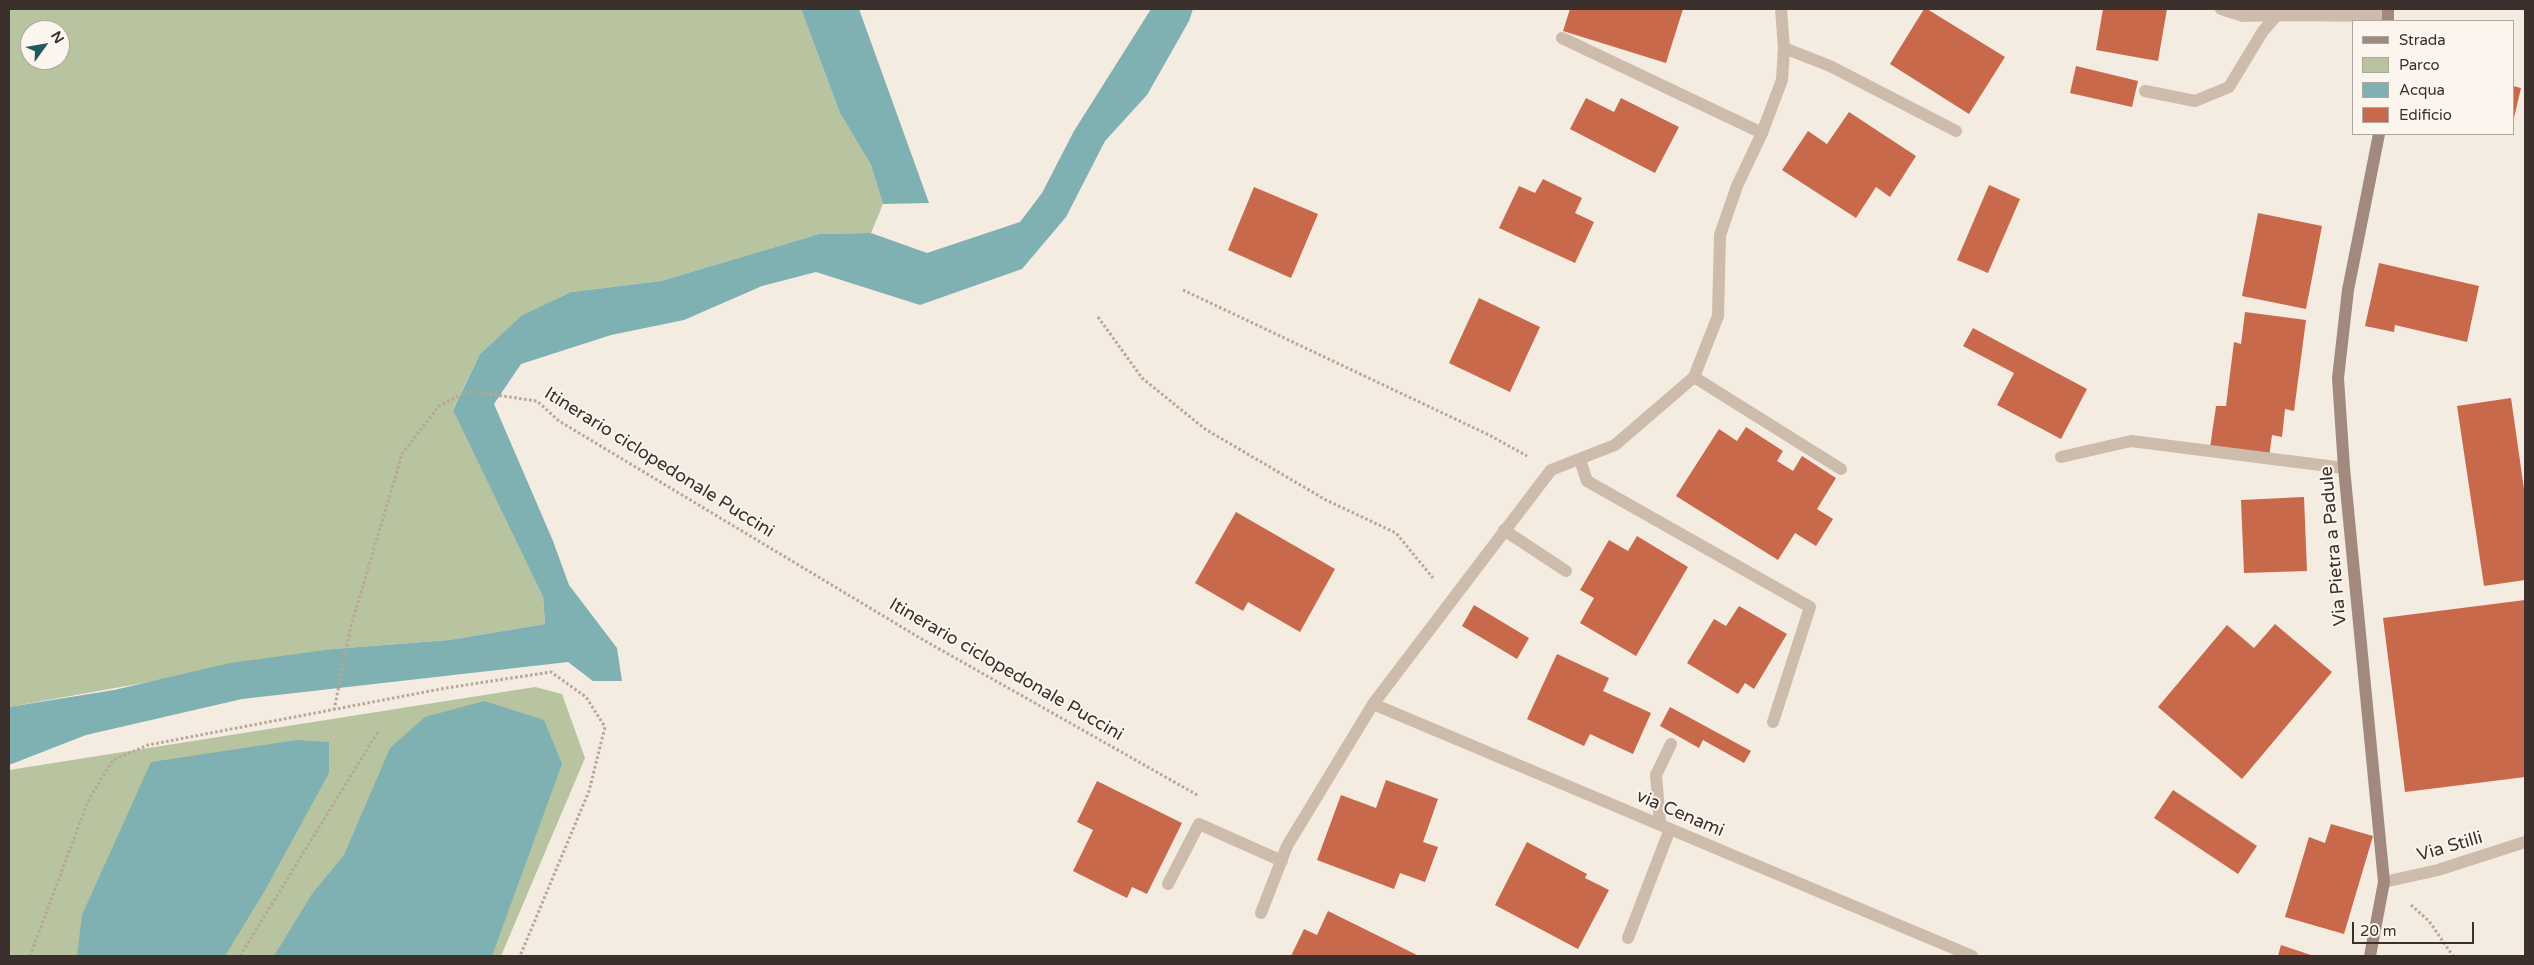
<!DOCTYPE html>
<style>
body{margin:0}
#map{position:relative;width:2534px;height:965px;overflow:hidden;background:#f4ebe1;font-family:"Varela Round",sans-serif}
canvas{display:block}
.frame{position:absolute;inset:0;border:10px solid #3b302b;pointer-events:none}
.legend{position:absolute;left:2352px;top:20px;width:162px;height:115px;box-sizing:border-box;background:#fbf5ee;border:1px solid #aea6a0;margin:0;padding:6px 9px;list-style:none;font-size:15px;color:#3b302b}
.legend li{display:flex;align-items:center;gap:10px;height:25px}
.legend b{width:25px;border:1px solid #aea6a0}
.north{position:absolute;left:20px;top:20px;width:50px;height:50px;box-sizing:border-box;background:#fbf5ee;border:1px solid #aea6a0;border-radius:50%;rotate:58deg;font-size:14px;font-weight:700;line-height:20px;text-align:center;color:#3b302b}
.north::after{content:'';display:block;margin:auto;width:18px;height:22px;background:#1f5a5e;clip-path:polygon(50% 0,100% 100%,50% 72%,0 100%)}
.scale{position:absolute;left:2352px;top:922px;width:122px;height:22px;box-sizing:border-box;border:2px solid #3b302b;border-top:0;padding-left:6px;font-size:15px;line-height:18px;white-space:nowrap;color:#3b302b;-webkit-text-stroke:4px #fbf5ee;paint-order:stroke}
</style>
<div id="map">
<canvas width="2534" height="965"></canvas>
<div class="frame"></div>
<ul class="legend">
<li><b style="height:6px;background:#a18a7d"></b>Strada</li>
<li><b style="height:14px;background:#b8c4a0"></b>Parco</li>
<li><b style="height:14px;background:#7fb0b2"></b>Acqua</li>
<li><b style="height:14px;background:#c8694b"></b>Edificio</li>
</ul>
<div class="north">N</div>
<div class="scale">20 m</div>
</div>
<script>
const ctx = document.querySelector('canvas').getContext('2d');
ctx.lineJoin = 'round';
function paint(path, color) { ctx.fillStyle = color; ctx.fill(path, 'evenodd'); }
function strokePath(path, color, width, dash) { ctx.strokeStyle = color; ctx.lineWidth = width; ctx.lineCap = dash ? 'butt' : 'round'; ctx.setLineDash(dash || []); ctx.stroke(path); }
function write(font, color, halo, rows, align = 'center') {
  ctx.font = font + ' "Varela Round",sans-serif'; ctx.lineWidth = 4; ctx.setLineDash([]); ctx.textBaseline = 'middle'; ctx.strokeStyle = halo; ctx.fillStyle = color; for (const [text, x, y, turn = 0] of rows) {
    ctx.save(); ctx.translate(x, y); ctx.rotate((+turn || 0) * Math.PI / 180); ctx.textAlign = isNaN(turn) ? turn : align; if (halo) ctx.strokeText(text, 0, 0); ctx.fillText(text, 0, 0); ctx.restore();
  }
}
paint(new Path2D(`
 M9,9H801L840,113L871,165L883,204L871,233L819,234L661,281L571,292L522,315L480,354L453,409L543,597L545,624L449,640L333,649L9,707ZM30,30H60V60H30Z
 M535,687L562,694L585,758L501,956H9V770Z`), '#b8c4a0');
paint(new Path2D(`
 M801,9H859L929,203L883,204L871,165L840,113Z
 M1151,9H1193L1189,21L1147,95L1105,141L1066,217L1022,269L920,305L816,272L762,286L684,320L611,335L521,364L494,404L553,541L569,585L617,648L622,681H593L568,662L242,699L86,735L9,765V707L114,690L230,663L333,649L449,640L545,624L543,597L453,410L480,354L522,315L571,292L661,281L819,234L871,233L927,253L1020,222L1042,193L1074,131Z
 M484,701L544,720L562,764L492,956H274L312,894L344,855L390,748L425,717Z
 M297,740L329,742V773L264,892L225,956H77L82,915L151,762Z`), '#7fb0b2');
paint(new Path2D(`
 M1570,9H1683L1666,63L1563,31Z
 M1924,9H1927L2005,57L1969,114L1890,64Z
 M2103,9H2167L2158,61L2096,50Z
 M2076,66L2138,81L2132,107L2070,93Z
 M2513,86L2521,88L2513,122Z
 M1586,98L1614,112L1621,98L1679,127L1655,173L1570,129Z
 M1849,112L1916,156L1890,197L1876,187L1856,218L1782,170L1808,131L1827,144Z
 M1543,179L1582,198L1575,213L1594,222L1575,263L1499,228L1519,186L1535,193Z
 M1989,185L2020,199L1988,273L1957,260Z
 M1254,187L1318,214L1291,278L1228,250Z
 M2258,213L2322,226L2306,309L2242,296Z
 M2379,263L2479,286L2467,342L2395,325L2394,332L2365,326Z
 M1479,298L1540,327L1510,392L1449,363Z
 M2245,312L2306,320L2294,411L2285,409L2282,437L2272,435L2269,457L2210,448L2216,406H2226L2234,342L2241,344Z
 M1973,328L2087,389L2061,439L1997,405L2014,373L1963,346Z
 M2511,398L2525,496V580L2484,586L2457,406Z
 M1746,427L1783,451L1777,461L1793,471L1802,456L1836,478L1817,509L1833,519L1816,546L1795,533L1778,560L1676,496L1719,429L1737,441Z
 M2304,497L2307,571L2244,573L2241,500Z
 M1236,512L1335,569L1300,632L1248,602L1243,611L1195,583Z
 M1637,536L1688,567L1636,656L1580,623L1594,598L1580,590L1609,540L1628,551Z
 M2525,600V777L2405,792L2383,618Z
 M1474,605L1529,638L1517,659L1462,626Z
 M1739,606L1787,634L1754,689L1745,683L1738,694L1687,663L1714,619L1726,626Z
 M2275,624L2332,672L2242,779L2158,707L2227,625L2254,648Z
 M1557,654L1609,678L1603,691L1651,713L1633,754L1590,734L1584,746L1527,719Z
 M1670,707L1751,751L1744,763L1703,740L1699,748L1660,726Z
 M1386,780L1438,799L1423,842L1438,847L1425,882L1400,873L1394,889L1317,860L1341,795L1376,808Z
 M1097,781L1182,823L1147,894L1132,887L1127,898L1073,871L1093,830L1077,822Z
 M2173,790L2257,846L2238,874L2154,818Z
 M2331,824L2373,836L2344,934L2285,917L2309,837L2325,843Z
 M1527,842L1587,874L1585,878L1609,890L1578,949L1495,905Z
 M1328,911L1419,956H1291L1304,929L1317,935Z
 M2281,945L2314,956H2278Z`), '#c8694b');
strokePath(new Path2D(`
 M1183,290L1489,435L1527,456
 M1098,317L1142,378L1205,429L1326,500L1396,533L1433,578
 M334,710L351,626L402,454L439,406L468,391L537,401L559,421L920,638L1199,796
 M2411,905L2429,921L2453,956
 M30,956L88,801L113,760L148,745L446,688L551,672L586,697L605,727L589,791L520,956
 M240,956L379,730`), '#b9a596', 3, [2.5, 2.5]);
strokePath(new Path2D(`
 M2221,9L2243,16L2277,15
 M1562,38L1762,133
 M1784,48L1830,66L1956,131
 M2145,91L2195,101L2229,87L2263,31L2277,15L2388,16
 M1694,377L1841,469
 M2061,457L2131,441L2344,468
 M1580,460L1587,481L1810,607L1773,722
 M1504,530L1566,571
 M1660,824L1656,775L1671,744
 M1168,884L1199,824L1282,861
 M1628,938L1670,829`), '#cdbbac', 12);
strokePath(new Path2D(`
 M1373,704L1972,956
 M2384,882L2438,870L2525,842
 M1261,913L1287,846L1373,704L1551,470L1615,445L1694,377L1718,316L1720,235L1737,186L1762,133L1782,80L1784,48L1781,9`), '#cdbbac', 12);
strokePath(new Path2D(`
 M2388,9V21
 M2370,956L2384,882L2344,468L2338,378L2348,290L2379,134`), '#a18a7d', 12);
write('18px', '#3b302b', '#fbf5ee', [
 ["Itinerario ciclopedonale Puccini",659,463,32],
 ["Via Pietra a Padule",2334,546,-95],
 ["Itinerario ciclopedonale Puccini",1006,670,30],
 ["via Cenami",1680,814,23],
 ["Via Stilli",2450,847,-16]
]);
</script>
